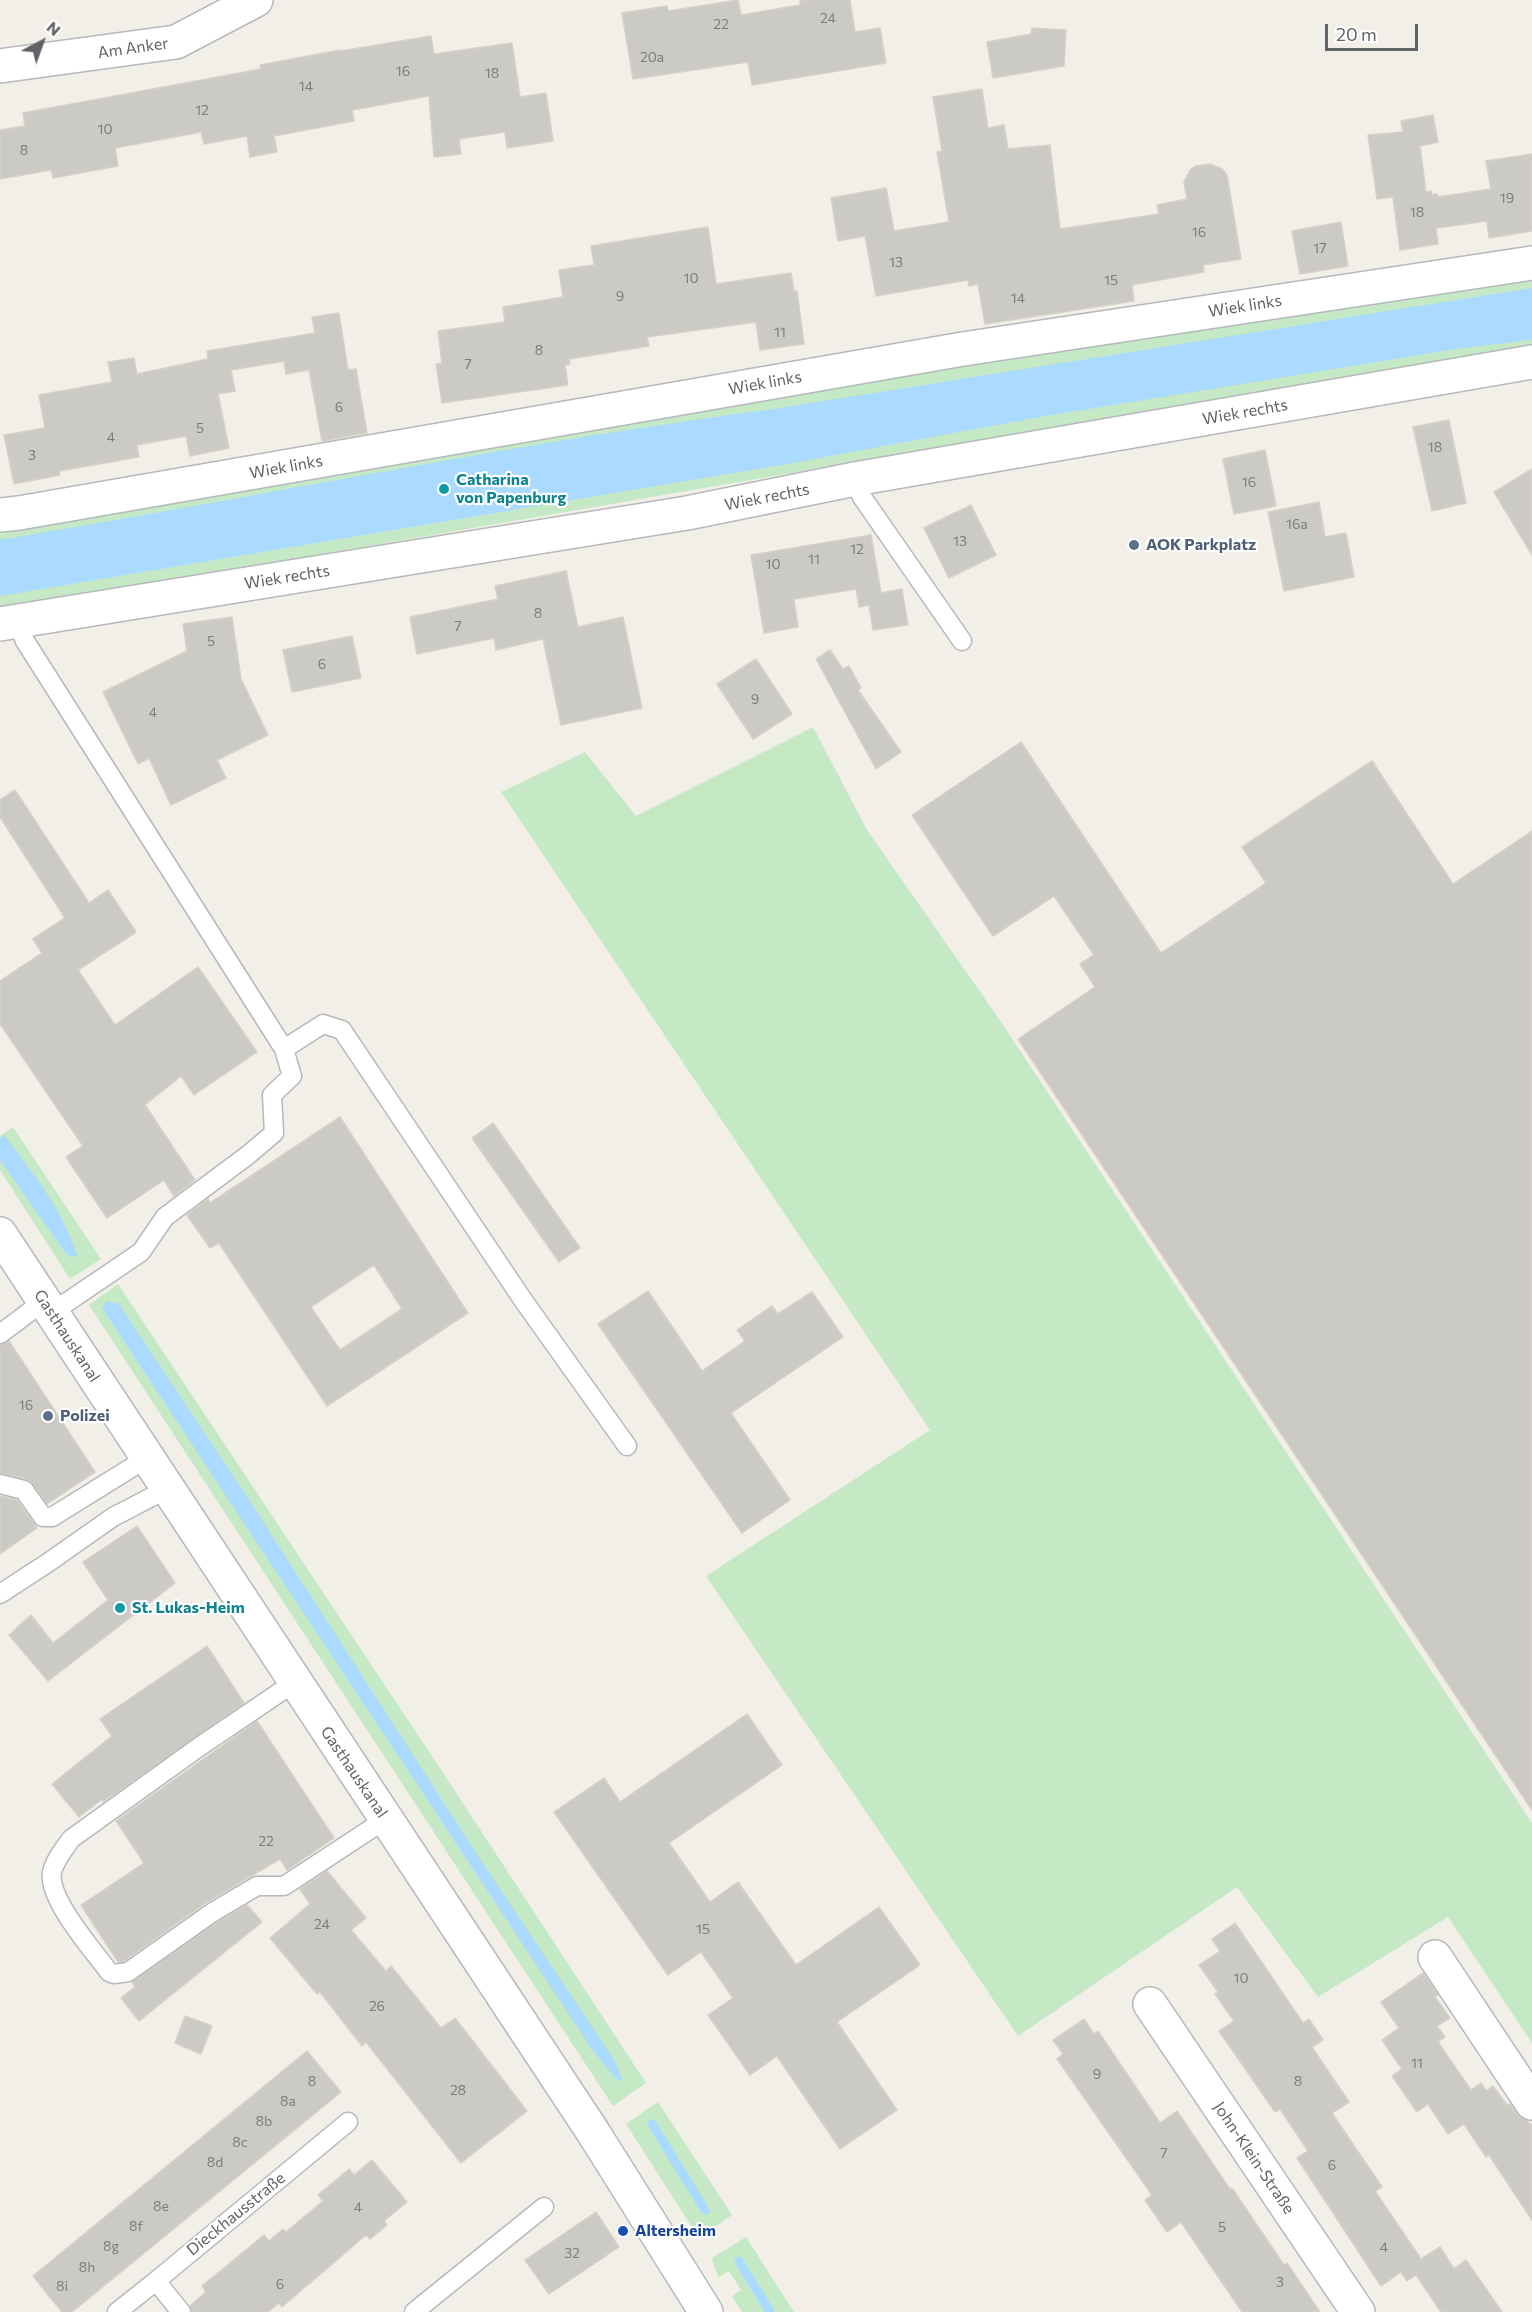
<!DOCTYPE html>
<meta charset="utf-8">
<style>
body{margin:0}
#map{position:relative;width:1532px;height:2312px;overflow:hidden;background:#f1efe8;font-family:Commissioner,sans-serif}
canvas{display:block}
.north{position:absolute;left:12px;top:12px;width:60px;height:60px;-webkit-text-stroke:4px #fff;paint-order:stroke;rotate:41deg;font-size:16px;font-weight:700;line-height:24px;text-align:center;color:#5f6368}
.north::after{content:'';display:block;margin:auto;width:21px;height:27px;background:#5f6368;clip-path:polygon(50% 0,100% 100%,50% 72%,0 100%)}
.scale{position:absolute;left:1325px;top:24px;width:93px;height:27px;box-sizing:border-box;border:3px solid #5f6368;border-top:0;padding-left:8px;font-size:18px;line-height:21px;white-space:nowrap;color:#5f6368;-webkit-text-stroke:4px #fff;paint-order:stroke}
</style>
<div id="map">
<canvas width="1532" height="2312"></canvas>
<div class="north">N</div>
<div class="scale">20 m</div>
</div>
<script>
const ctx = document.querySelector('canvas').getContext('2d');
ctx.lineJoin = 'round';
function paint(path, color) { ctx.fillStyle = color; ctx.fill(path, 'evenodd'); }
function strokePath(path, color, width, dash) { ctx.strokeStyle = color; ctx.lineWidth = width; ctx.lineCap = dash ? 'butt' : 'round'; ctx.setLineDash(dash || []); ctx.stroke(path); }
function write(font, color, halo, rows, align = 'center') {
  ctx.font = font + ' Commissioner,sans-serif'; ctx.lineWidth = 4.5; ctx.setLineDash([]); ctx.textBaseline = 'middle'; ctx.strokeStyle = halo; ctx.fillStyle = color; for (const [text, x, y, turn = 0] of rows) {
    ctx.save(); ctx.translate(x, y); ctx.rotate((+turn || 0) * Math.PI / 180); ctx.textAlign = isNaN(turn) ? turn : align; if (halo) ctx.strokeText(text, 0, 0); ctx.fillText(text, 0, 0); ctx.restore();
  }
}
paint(new Path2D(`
 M1532,271V345L39,603L0,608V524Z
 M813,727L867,830L999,1019L1532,1823V2043L1448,1917L1318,1997L1237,1887L1018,2036L706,1576L930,1430L501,792L585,752L636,816Z
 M13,1127L101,1259L70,1279L0,1170V1136Z
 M118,1284L432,1756L646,2083L613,2106L89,1305Z
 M658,2102L732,2215L699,2238L626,2124Z
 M746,2237L794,2312H742L732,2296L741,2290L729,2271L719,2277L715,2269L712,2258Z`), '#c5e8c5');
paint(new Path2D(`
 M1532,288V339L1529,340L1449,350L1040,417L776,466L0,596V540C258,497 514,443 774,409Z
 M5,1136C35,1177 61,1207 78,1257L67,1255L0,1160V1138Z
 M107,1301L119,1304L249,1500L478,1856L615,2061L623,2082L614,2077L592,2049L102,1308Z`), '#aadaff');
strokePath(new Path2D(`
 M652,2124L705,2210
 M739,2261L770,2312`), '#aadaff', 9);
const building = new Path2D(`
 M738,0L741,15L800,5V0H850L855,32L880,28L886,63L752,85L748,62L633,79L622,13L667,6L668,11Z
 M1032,28L1066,30L1064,66L993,78L987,42L1031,34Z
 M431,36L434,54L512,43L520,97L546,93L553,141L507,148L505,132L459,139L461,154L434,157L429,96L352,110L354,121L274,136L277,152L250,157L247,136L204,144L201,132L115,148L118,166L53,178L51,170L0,179V130L25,126L23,113L261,69L260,65L340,50L341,51Z
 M982,89L988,128L1004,125L1008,149L1050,145L1060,229L1159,214L1157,205L1187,199L1184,182L1190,170L1196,166L1210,164L1222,169L1227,175L1241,259L1203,265L1204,272L1132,285L1134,301L985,324L978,284L969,286L968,280L876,296L865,236L838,241L831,198L886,188L894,231L949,222L937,152L942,151L933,97Z
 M1433,115L1438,142L1420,146L1426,192L1431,191L1432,195L1437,194L1438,197L1491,189L1486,161L1532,154V231L1489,238L1487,221L1436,228L1438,244L1400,250L1393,197L1377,199L1368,135L1403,132L1401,121Z
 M1341,222L1348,266L1300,274L1292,231Z
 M708,227L716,284L791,273L794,291H797L804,344L760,350L756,322L647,337L649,346L569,359L570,364L565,365L568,385L442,403L436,364L442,363L438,331L505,322L503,307L563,297L559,270L594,265L591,246Z
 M339,313L348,370L356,369L367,433L322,441L309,370L286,374L284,361L231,370L235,391L218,394L229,448L190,456L186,436L137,445L139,457L59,471L60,475L14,484L4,435L45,428L39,395L112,382L108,362L134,358L137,374L208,359L207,351L315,333L312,317Z
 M1449,420L1466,503L1432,511L1413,427Z
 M1265,450L1276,506L1234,514L1223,459Z
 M1532,469V555L1494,492Z
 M1319,502L1325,537L1346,533L1354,577L1284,591L1268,512Z
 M971,505L996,555L949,578L924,528Z
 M871,535L881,593L902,589L908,625L873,630L869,605L859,607L856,589L794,599L798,627L764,633L751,555Z
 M566,571L578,627L623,617L642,708L561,725L543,639L496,650L494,638L417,654L410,617L498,599L495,586Z
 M232,617L241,679L268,735L217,760L226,778L171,805L149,758L138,764L103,692L187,651L183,624Z
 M352,636L361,678L292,692L283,650Z
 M830,650L843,669L849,666L861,688L858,690L901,752L876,769L816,659Z
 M756,659L792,714L753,739L717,684Z
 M1021,742L1161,953L1266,883L1242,847L1372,761L1453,884L1532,831V1810L1018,1039L1095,987L1080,964L1094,955L1054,896L993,936L912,815Z
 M15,790L89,903L108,890L136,932L78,970L115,1025L198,967L257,1052L194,1095L181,1076L145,1105L195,1180L174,1196L164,1180L107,1218L66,1157L83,1146L0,1024V981L42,953L33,939L65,918L0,817V800Z
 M340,1117L468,1313L327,1406L219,1243L210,1248L187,1215L208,1199L210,1203ZM374,1265L402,1309L340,1350L311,1307Z
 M493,1123L580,1248L559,1262L472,1138Z
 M648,1291L702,1371L745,1341L737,1330L772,1306L778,1314L812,1292L843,1337L731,1413L790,1500L742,1533L598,1324Z
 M9,1341L95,1472L47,1504L33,1484L27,1479L0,1473V1345Z
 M0,1496L17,1500L37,1528L0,1554Z
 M137,1526L175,1583L48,1681L9,1635L31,1615L53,1643L108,1600L83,1562Z
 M207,1646L244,1703L103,1802L102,1799L79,1817L52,1784L112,1736L100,1719Z
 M747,1714L782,1765L669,1843L710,1902L738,1882L796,1965L879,1907L920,1965L837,2022L897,2110L840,2149L777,2056L750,2075L708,2015L733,1998L701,1952L668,1975L554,1812L604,1778L620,1802Z
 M257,1721L334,1838L287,1870L280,1859L207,1902L124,1961L118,1962L81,1905L144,1863L116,1821Z
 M327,1871L366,1918L351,1930L386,1971L391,1966L441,2028L455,2018L527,2111L461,2163L366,2042L362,2046L320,1992L317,1994L270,1938L310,1904L300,1889Z
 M247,1905L262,1922L139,2021L121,1998L135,1987L132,1982L219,1921Z
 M1235,1923L1303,2023L1309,2019L1323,2040L1312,2047L1349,2102L1332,2113L1382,2187L1375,2191L1421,2259L1440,2247L1454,2269L1466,2260L1502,2312H1441L1416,2275L1407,2281L1401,2272L1381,2286L1297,2158L1308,2151L1280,2109L1275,2112L1219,2031L1234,2021L1215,1994L1218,1992L1199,1965L1220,1951L1212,1939Z
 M1423,1973L1438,1995L1435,1997L1450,2018L1437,2026L1445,2037L1438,2042L1471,2090L1481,2083L1486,2091L1493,2086L1507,2105L1510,2104L1517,2114L1532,2125V2220L1489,2155L1486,2157L1464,2124L1448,2134L1428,2104L1417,2112L1392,2076L1402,2069L1382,2040L1399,2028L1381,2002Z
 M185,2016L212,2026L201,2054L175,2043Z
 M1084,2019L1094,2034L1098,2031L1160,2123L1177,2111L1230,2189L1232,2188L1284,2265L1287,2263L1320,2312H1242L1181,2222L1167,2232L1145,2200L1152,2195L1057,2059L1063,2054L1053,2040Z
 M307,2051L341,2092L72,2312H62L33,2276Z
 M372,2160L407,2202L384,2221L387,2225L370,2239L366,2235L282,2307L279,2303L268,2312H192L190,2306L206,2292L202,2286L264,2235L269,2241L283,2229L286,2232L323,2201L318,2195L349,2169L354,2175Z
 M596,2212L619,2247L549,2294L525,2260Z`);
paint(building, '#cccac5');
strokePath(building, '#d6d1c6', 1.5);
const lane = new Path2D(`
 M855,479L862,497L962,641
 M17,621L25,641L284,1049L292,1076L272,1095L274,1133L248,1155L165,1217L141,1252L51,1313
 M284,1049L323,1024L342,1030L523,1300L627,1446
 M0,1334L44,1301
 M0,1484L24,1490L43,1517H52L147,1458
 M0,1594L49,1562L113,1517L167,1489
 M295,1682L199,1747L71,1839C64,1849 55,1860 52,1872C47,1898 93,1950 109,1972L114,1974L128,1972L213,1912L257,1886H284L386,1819
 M117,2312L156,2281
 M181,2312L156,2281L348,2122
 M414,2312L544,2207`);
const street = new Path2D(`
 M0,66L176,42L256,0
 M0,515L19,513L963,349L1532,263
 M0,624L687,513L855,479L1532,362
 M1435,1957L1532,2103
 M1150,2004L1358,2312`);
const secondary = new Path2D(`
 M0,1234L593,2132L706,2312`);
strokePath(lane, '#b5b8bc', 21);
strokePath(street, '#b5b8bc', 36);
strokePath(secondary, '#b6babf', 36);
strokePath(lane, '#fff', 18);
strokePath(street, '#fff', 33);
strokePath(secondary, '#fff', 33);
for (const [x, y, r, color] of [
 [444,489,6,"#0f9aa8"],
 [1134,545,6,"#5c6f8a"],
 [48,1416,6,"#5c6f8a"],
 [120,1608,6,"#0f9aa8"],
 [623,2231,6,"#1a4fb4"]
]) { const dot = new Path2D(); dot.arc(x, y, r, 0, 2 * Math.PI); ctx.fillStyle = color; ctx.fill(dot); strokePath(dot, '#fff', 2); }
write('14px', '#7a7d7f', null, [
 ["24",828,18],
 ["22",721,24],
 ["20a",652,57],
 ["16",403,71],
 ["18",492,73],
 ["14",306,86],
 ["12",202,110],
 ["10",105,129],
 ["8",24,150],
 ["19",1507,198],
 ["18",1417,212],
 ["16",1199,232],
 ["17",1320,248],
 ["13",896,262],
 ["10",691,278],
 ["15",1111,280],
 ["9",620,296],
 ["14",1018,298],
 ["11",780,332],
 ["8",539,350],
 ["7",468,364],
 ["6",339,407],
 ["5",200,428],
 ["4",111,437],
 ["18",1435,447],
 ["3",32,455],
 ["16",1249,482],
 ["16a",1297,524],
 ["13",960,541],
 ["12",857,549],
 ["11",814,559],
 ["10",773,564],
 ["8",538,613],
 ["7",458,626],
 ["5",211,641],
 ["6",322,664],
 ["9",755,699],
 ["4",153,712],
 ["16",26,1405],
 ["22",266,1841],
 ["24",322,1924],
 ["15",703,1929],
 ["10",1241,1978],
 ["26",377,2006],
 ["11",1417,2063],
 ["9",1097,2074],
 ["8",312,2081],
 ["8",1298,2081],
 ["28",458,2090],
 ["8a",288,2101],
 ["8b",264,2121],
 ["8c",240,2142],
 ["7",1164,2153],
 ["8d",215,2162],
 ["6",1332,2165],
 ["8e",161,2206],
 ["4",358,2207],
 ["8f",136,2226],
 ["5",1222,2227],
 ["8g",111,2246],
 ["4",1384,2247],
 ["32",572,2253],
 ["8h",87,2267],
 ["3",1280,2282],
 ["6",280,2284],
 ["8i",62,2286]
]);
write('16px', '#5f6368', '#fff', [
 ["Am Anker",133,48,-8],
 ["Wiek links",1245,306,-9],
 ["Wiek links",765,383,-10],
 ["Wiek rechts",1245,412,-10],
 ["Wiek links",286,467,-10],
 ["Wiek rechts",767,497,-11],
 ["Wiek rechts",287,577,-9],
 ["Gasthauskanal",67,1336,57],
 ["Gasthauskanal",354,1772,56],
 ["John-Klein-Straße",1254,2158,56],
 ["Dieckhausstraße",236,2214,-39]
]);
write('bold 16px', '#0d838f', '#fff', [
 ["Catharina",456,480],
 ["von Papenburg",456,498],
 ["St. Lukas-Heim",132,1608]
], 'left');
write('bold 16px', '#4e5e75', '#fff', [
 ["AOK Parkplatz",1146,545],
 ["Polizei",60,1416]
], 'left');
write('bold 16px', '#164399', '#fff', [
 ["Altersheim",635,2231]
], 'left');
</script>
